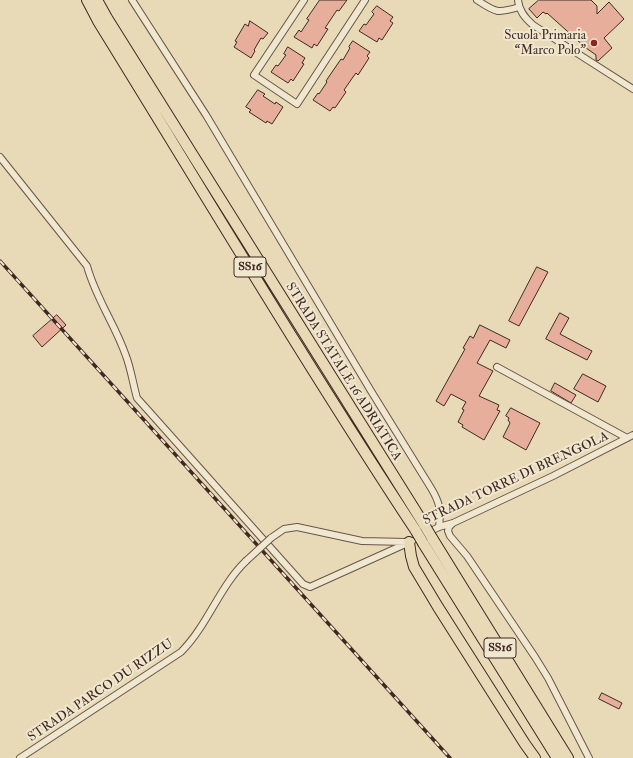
<!DOCTYPE html>
<meta charset="utf-8">
<style>
body{margin:0}
canvas{display:block;background:#e8dab7}
</style>
<canvas width="633" height="758"></canvas>
<script>
const ctx = document.querySelector('canvas').getContext('2d');
ctx.lineJoin = 'round';
function paint(path, color) { ctx.fillStyle = color; ctx.fill(path, 'evenodd'); }
function strokePath(path, color, width, dash) { ctx.strokeStyle = color; ctx.lineWidth = width; ctx.lineCap = dash ? 'butt' : 'round'; ctx.setLineDash(dash || []); ctx.stroke(path); }
function write(font, color, halo, rows, align = 'center') {
  ctx.font = font + ' "IM FELL Double Pica",serif'; ctx.lineWidth = 4; ctx.setLineDash([]); ctx.textBaseline = 'middle'; ctx.strokeStyle = halo; ctx.fillStyle = color; for (const [text, x, y, turn = 0] of rows) {
    ctx.save(); ctx.translate(x, y); ctx.rotate((+turn || 0) * Math.PI / 180); ctx.textAlign = isNaN(turn) ? turn : align; if (halo) ctx.strokeText(text, 0, 0); ctx.fillText(text, 0, 0); ctx.restore();
  }
}
const building = new Path2D(`
 M320,0H347L339,11L337,10L325,28L328,29L317,46L314,44L312,48L294,37L299,30L301,32L309,20L307,19Z
 M539,0H591L597,6V14L609,2L624,19L604,38L612,48L598,61L596,60V55L586,48L547,13L546,14L543,12L537,18L529,9Z
 M377,6L393,17L390,21L393,23L382,40L379,38L377,42L359,31L364,24L366,25L374,14L372,12Z
 M250,21L268,33L263,39L261,38L254,50L255,51L251,58L234,47L237,42L235,41L245,24L248,26Z
 M353,41L370,52L367,56L369,58L358,75L356,73L353,77L344,90L346,92L335,108L333,107L330,111L313,100L318,93L319,94L327,82L326,81L330,75L341,59L343,60L350,48L349,47Z
 M288,47L305,58L302,63L304,64L293,81L291,79L288,83L271,72L276,65L278,66L286,55L284,54Z
 M258,90L265,94L263,96L275,104L276,102L283,107L272,124L267,121L266,123L249,112L251,110L246,107Z
 M537,267L548,272L519,326L509,321Z
 M560,313L569,318L560,334L592,351L587,360L546,339Z
 M57,315L66,325L42,347L33,336Z
 M480,325L510,340L506,348L490,340L477,363L493,371L479,396L499,405L497,410L500,411L484,440L462,427L463,425L458,422L464,410L462,409L466,402L451,394L444,406L436,401L465,349L463,348L470,336L473,338Z
 M583,374L606,386L598,402L574,389Z
 M555,383L576,395L571,403L551,391Z
 M511,408L540,423L526,450L503,437L510,423L508,420L509,418L506,416Z
 M602,693L622,703L619,709L599,699Z`);
paint(building, '#e7af9b');
strokePath(building, '#3f2921', 1);
const minor = new Path2D(`
 M132,0L206,115L371,391L431,488C440,503 441,510 439,527
 M304,0L254,75L297,104L365,0
 M477,0C495,12 497,14 519,7
 M518,0C519,11 525,18 533,25L633,89
 M0,157L87,266C96,299 115,324 126,356C131,369 133,384 137,398L303,584L310,587L412,541
 M497,367L627,438
 M453,523L449,527L448,531L450,536L467,556L535,657L548,678L589,758
 M427,533L439,527L453,523L553,476L633,435
 M271,538L284,529L297,527L362,541L407,542
 M20,758L181,652C208,625 219,587 246,561`);
const trunk = new Path2D(`
 M87,0L98,21C203,191 306,364 416,531
 M97,0L107,18L425,526
 M432,538L568,758
 M409,542L411,556L414,567L438,607L525,744L535,758
 M423,543L557,758`);
strokePath(minor, '#695546', 8);
strokePath(trunk, '#3f2921', 12);
strokePath(minor, '#f0e7d0', 6);
strokePath(trunk, '#e8dab7', 10);
const rail = new Path2D(`
 M0,261L450,758`);
strokePath(rail, '#3f2921', 3.5);
strokePath(rail, '#f0e7d0', 2, [6]);
const minorBridge = new Path2D(`
 M246,561L271,538`);
const trunkBridge = new Path2D(`
 M425,526L432,538
 M416,531L423,543`);
strokePath(minorBridge, '#695546', 8, []);
strokePath(trunkBridge, '#3f2921', 12, []);
strokePath(minorBridge, '#f0e7d0', 6);
strokePath(trunkBridge, '#e8dab7', 10);
for (const [x, y, r, color] of [
 [594,43,4,"#8f2418"]
]) { const dot = new Path2D(); dot.arc(x, y, r, 0, 2 * Math.PI); ctx.fillStyle = color; ctx.fill(dot); strokePath(dot, '#f0e7d0', 1.5); }
for (const [x, y, w] of [
 [250,267,32],
 [500,648,32]
]) { const box = new Path2D(); box.roundRect(x - w / 2, y - 10, w, 20, 3); ctx.fillStyle = '#f0e7d0'; ctx.fill(box); strokePath(box, '#3f2921', 1); }
write('bold 12px', '#3f2921', null, [
 ["SS16",250,267],
 ["SS16",500,648]
]);
write('13px', '#3f2921', '#f0e7d0', [
 ["Scuola Primaria",586,36],
 ["“Marco Polo”",586,51]
], 'right');
write('13px', '#3f2921', '#f0e7d0', [
 ["STRADA STATALE 16 ADRIATICA",343,372,58],
 ["STRADA TORRE DI BRENGOLA",516,479,-25],
 ["STRADA PARCO DU RIZZU",101,691,-34]
]);
</script>
